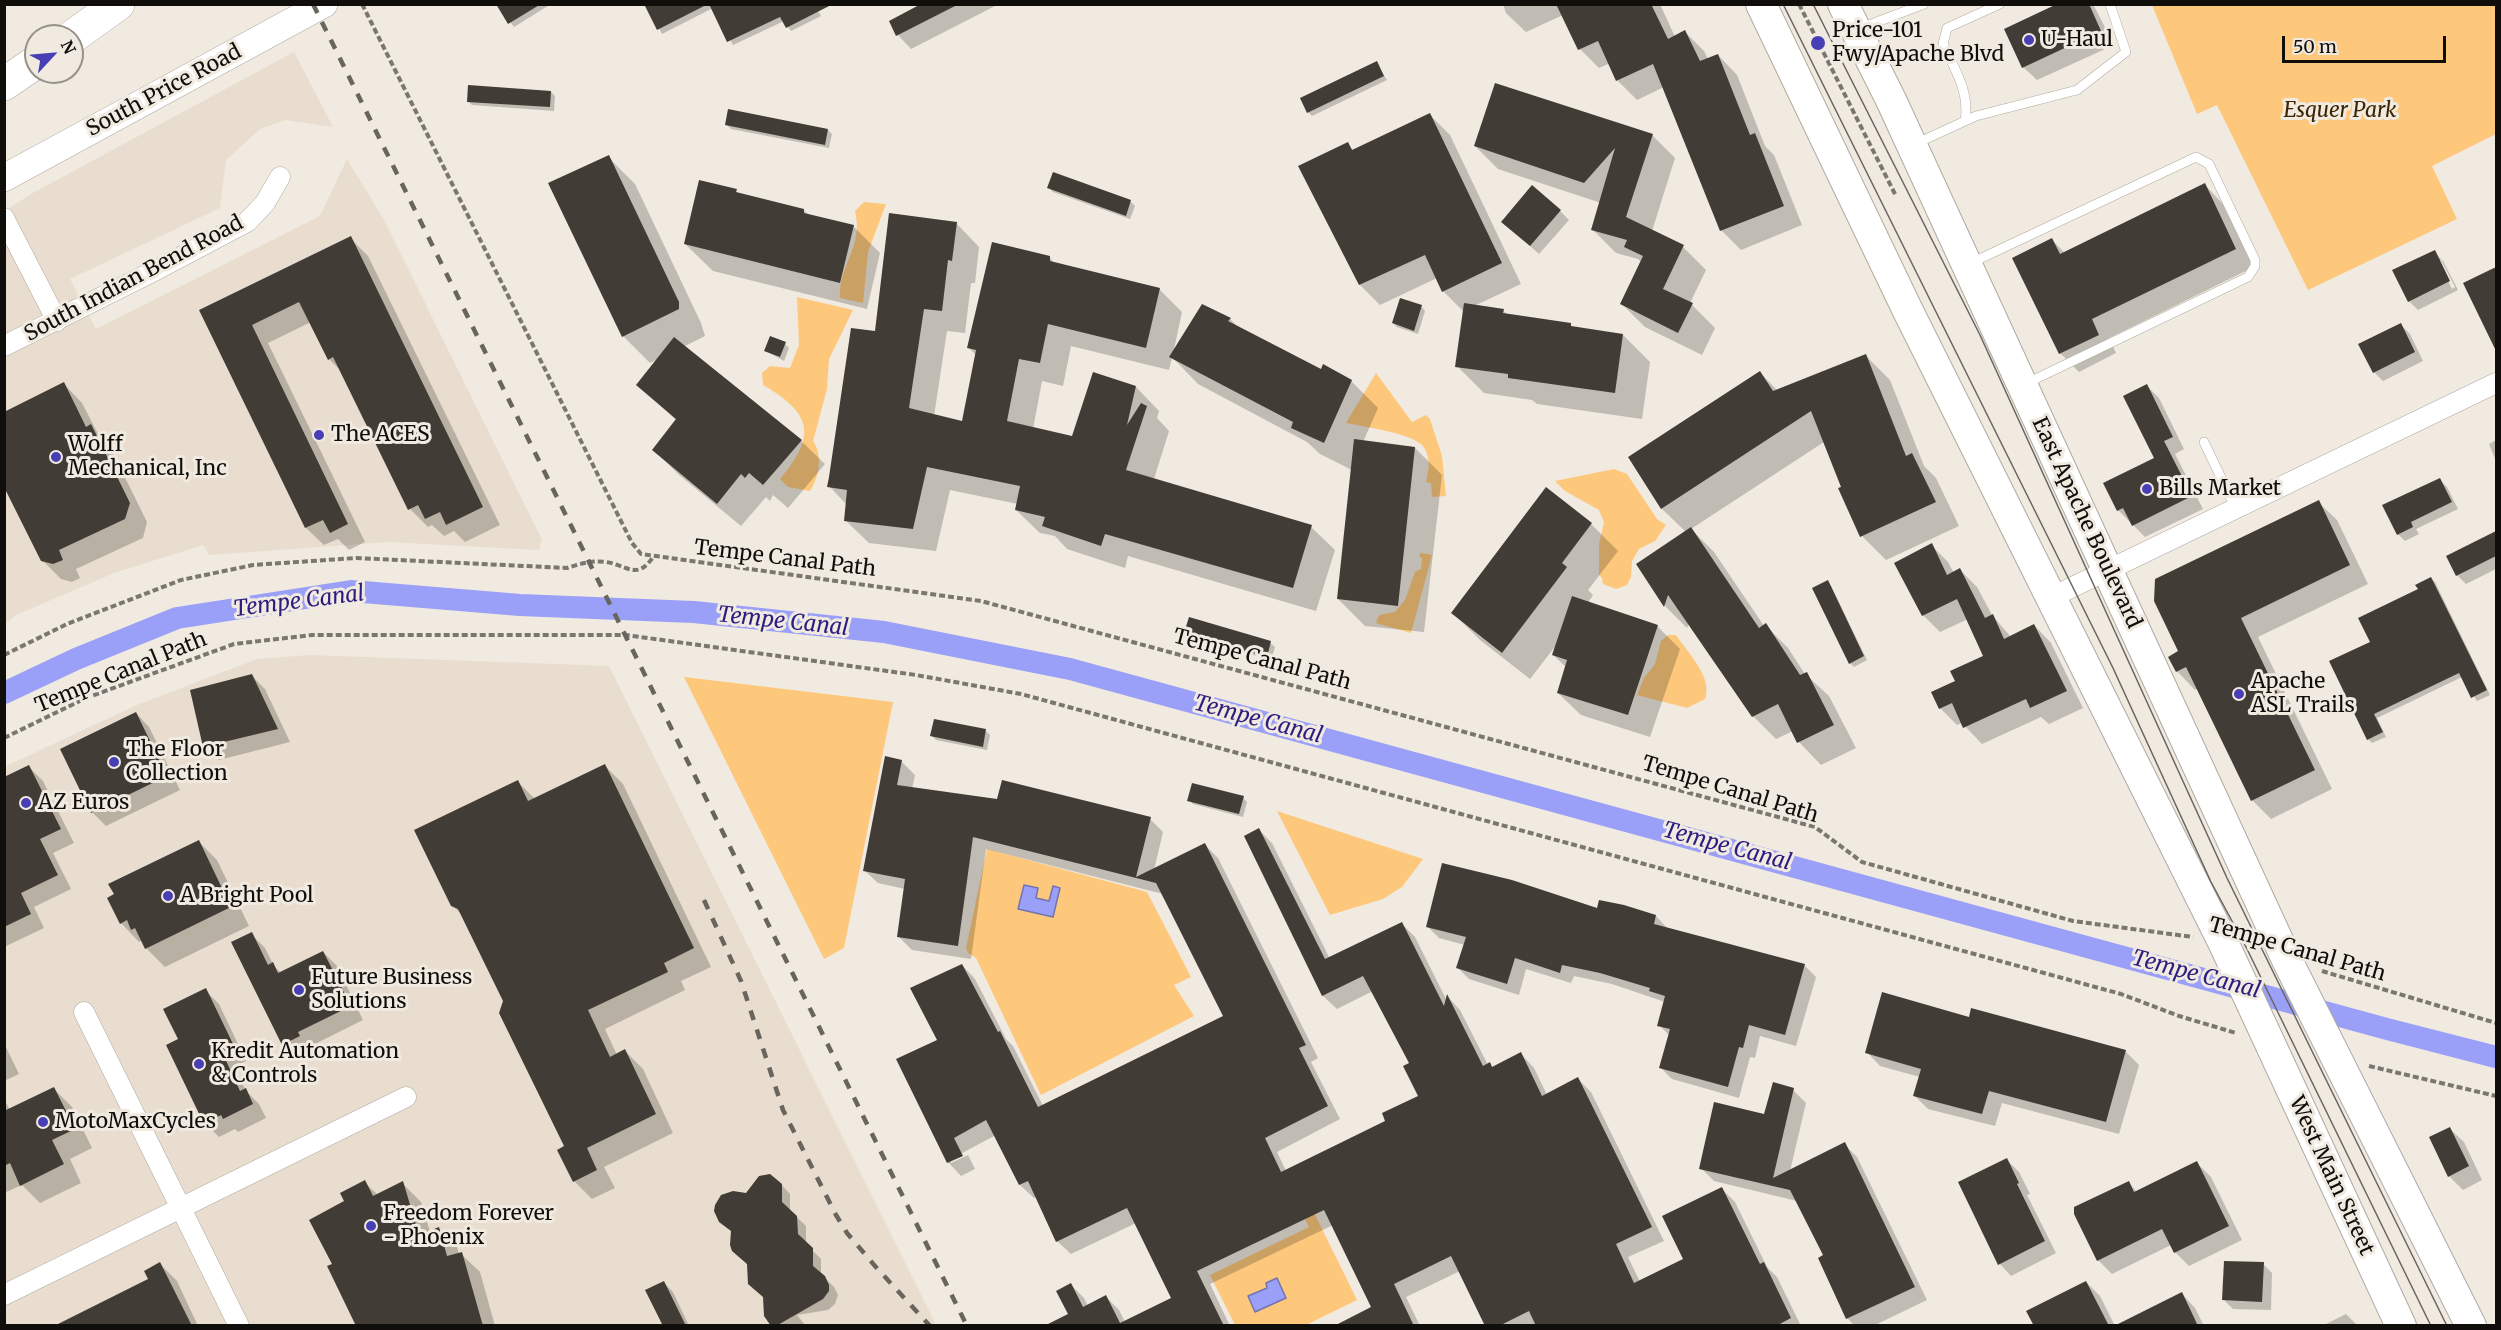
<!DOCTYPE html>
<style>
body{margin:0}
#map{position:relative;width:2501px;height:1330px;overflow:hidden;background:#f0eae0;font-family:Merriweather,serif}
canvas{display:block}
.frame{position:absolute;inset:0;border:6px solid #100e0b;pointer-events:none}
.north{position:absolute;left:24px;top:24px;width:60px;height:60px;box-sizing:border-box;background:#f0eae0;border:2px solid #96928b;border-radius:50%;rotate:64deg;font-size:16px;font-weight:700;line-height:24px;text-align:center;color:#100e0b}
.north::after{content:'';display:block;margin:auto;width:21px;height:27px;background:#493fb5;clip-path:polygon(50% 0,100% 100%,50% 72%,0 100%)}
.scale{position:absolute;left:2282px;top:36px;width:164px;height:27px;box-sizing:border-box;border:3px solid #100e0b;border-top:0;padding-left:8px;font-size:18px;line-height:21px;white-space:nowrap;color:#100e0b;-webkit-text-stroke:4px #f0eae0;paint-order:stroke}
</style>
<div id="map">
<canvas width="2501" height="1330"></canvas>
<div class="frame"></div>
<div class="north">N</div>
<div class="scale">50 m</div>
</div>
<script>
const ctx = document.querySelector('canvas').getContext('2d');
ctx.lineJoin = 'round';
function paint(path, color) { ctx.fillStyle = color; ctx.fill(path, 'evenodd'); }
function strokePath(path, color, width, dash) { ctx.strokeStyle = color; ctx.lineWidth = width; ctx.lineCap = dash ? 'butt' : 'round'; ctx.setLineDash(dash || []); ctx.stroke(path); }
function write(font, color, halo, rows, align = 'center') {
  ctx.font = font + ' Merriweather,serif'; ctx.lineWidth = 6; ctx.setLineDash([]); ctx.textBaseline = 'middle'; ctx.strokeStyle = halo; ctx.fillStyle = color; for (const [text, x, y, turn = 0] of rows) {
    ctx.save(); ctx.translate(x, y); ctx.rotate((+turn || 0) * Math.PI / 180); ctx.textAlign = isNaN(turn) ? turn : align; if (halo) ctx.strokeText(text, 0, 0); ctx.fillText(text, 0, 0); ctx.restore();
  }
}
paint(new Path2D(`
 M294,52L333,127L285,120L260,129L226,160L220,208L70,279L96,329L320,216L347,159L384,220L542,540L539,550L389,542L209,555L203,545L114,573L16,615L5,624V211L31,194Z
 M310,655L609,666L936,1325H5L4,767L137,705L257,659Z`), '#e8ddce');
paint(new Path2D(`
 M2152,5H2496V134L2432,166L2457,219L2308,290L2217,105L2197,114Z
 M864,202L886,204L868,252L863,303L840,298C838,266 864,247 855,211Z
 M797,297L853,310L829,359L827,389L813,441C823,454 819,478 810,491L788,487L780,479C817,436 812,413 763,385L762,373L770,366L790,368L799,345Z
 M1376,373L1412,422L1426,415L1430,419L1442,456L1446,496L1432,497L1431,483L1426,482C1429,470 1431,456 1423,446C1412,433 1364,427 1346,423Z
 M1614,469L1627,474L1657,519L1666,525L1655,541L1639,549L1632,561L1631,577L1627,585L1616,589L1603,584L1602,578L1599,575V544L1604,522L1599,510L1565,491L1555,481Z
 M1421,553L1432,555L1411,633L1376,623L1379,615L1395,612L1405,600L1415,572L1421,569L1422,559L1419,555Z
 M1668,635H1676C1688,653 1713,677 1705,699L1687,708L1637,695L1644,678L1655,664L1661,641Z
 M684,677L893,702L844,948L824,959Z
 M1277,811L1423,859L1402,887L1383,899L1330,915Z
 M987,849L1147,892L1191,977L1174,985L1194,1016L1041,1095L976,958L968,953L966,948Z
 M1299,1182L1357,1300L1306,1325H1235L1210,1275L1309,1227L1295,1200Z`), '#fdc87c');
const water = new Path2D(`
 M1024,885L1038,888L1036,898L1049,901L1053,886L1060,888L1053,917L1018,909Z
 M1277,1278L1286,1298L1255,1312L1248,1296L1267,1288L1266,1283Z`);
paint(water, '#9a9ff7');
strokePath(water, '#7174b0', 1.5);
paint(new Path2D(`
 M510,4H551L514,27L501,10Z
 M646,4H817L815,6L821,16L791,31L784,21L733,45L713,8L662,34Z
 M924,4H999L911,49L898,35L891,22Z
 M1503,4H1660L1675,37L1685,32L1704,51L1708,59L1718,55L1737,75L1765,146L1774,155L1802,225L1741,250L1721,230L1664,87L1637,100L1618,81L1610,63L1599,68L1580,49L1563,15L1526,32L1506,13Z
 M2061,4H2093L2114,45L2037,80L2023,67Z
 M1376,63L1387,80L1312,116L1308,112Z
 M551,92L555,96L554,111L472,105L468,101Z
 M1430,115L1450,135L1521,284L1474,306L1503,310L1508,316L1623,335L1650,362L1642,419L1537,404L1532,400L1484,393L1457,366L1464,312L1443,291L1437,278L1380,305L1360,285L1347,144L1354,151Z
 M727,125L828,130L832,134L829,148L731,129Z
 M1652,135L1675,158L1652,231L1683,247L1706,270L1690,303L1715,328L1702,355L1645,327L1622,304L1642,263L1638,259L1616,253L1593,230L1601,203L1498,169L1475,146Z
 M608,157L635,184L701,323L705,336L683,347L801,441L825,464L788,508L773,495L770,501L766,497L741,526L678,474L654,450L677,421L638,385L658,359L650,363L623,336Z
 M1053,174L1131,202L1135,206L1130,219L1053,192L1049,188Z
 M2205,185L2223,204L2254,267L2109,338L2116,353L2079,372L2060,353L2052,240L2065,253Z
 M736,191L740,195L803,210L809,215L853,226L880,253L867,309L713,271L685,244Z
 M1560,211L1569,220L1539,254L1512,230Z
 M956,223L979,247L975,283H971L965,333L947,331L934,416L964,422L977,356L969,348L1050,258L1055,264L1159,289L1182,312L1173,354L1230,319L1239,328L1322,371L1351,381L1378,408L1363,442L1415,448L1442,475L1424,632L1365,626L1338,599L1352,470L1320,454L1307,442L1198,384L1172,357L1169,370L1071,346L1063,386L1042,381L1033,429L1073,438L1136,387L1159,411L1157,418L1169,431L1154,479L1311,527L1335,550L1316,611L1128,556L1125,568L1067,549L1055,536L1040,533L1016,510L1018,504L950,490L936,551L869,543L845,520L847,505L829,486Z
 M350,238L368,256L500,525L465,542L454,531L444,536L432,525L428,527L410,509L342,372L329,359L311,322L268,343L365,542L349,550L338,539L324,545L306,528L201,311Z
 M2434,252L2443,261L2458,290L2418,310L2409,301ZM2438,260H2441L2455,287L2452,289Z
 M2496,268V336L2486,326L2465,283Z
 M1421,306L1425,311L1418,334L1397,327L1393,323Z
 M2401,325L2410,334L2423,361L2383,381L2374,372Z
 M785,344L789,348L784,361L766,351Z
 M1866,356L1890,380L1924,466L1936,478L1959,526L1886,560L1862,536L1840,489L1843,488L1824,442L1691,529L1714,552L1764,626L1765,625L1788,648L1805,674L1829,696L1856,748L1821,765L1799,742L1793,731L1776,739L1753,716L1689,623L1687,628L1665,606L1638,565L1686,532L1662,509L1630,458L1760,373L1778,391Z
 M64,384L82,403L97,432L109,445L147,522L143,538L76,569L80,578L72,582L61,579L42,560Z
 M2147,386L2159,398L2184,449L2175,454L2203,509L2145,537L2118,510L2105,483L2156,459Z
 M2496,440V461L2489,444Z
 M2440,480L2447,487L2458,509L2416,529L2419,534L2405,541L2398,534Z
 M1546,489L1591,524L1618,551L1588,590L1593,595L1588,603L1657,626L1680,649L1650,737L1581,715L1558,693L1566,667L1553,655L1557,644L1530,679L1480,640L1453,613Z
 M2318,502L2337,520L2368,584L2258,637L2332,789L2271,819L2252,800L2198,688L2195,690L2177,671L2180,652Z
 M2496,533V569L2466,584L2457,575L2448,557Z
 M1931,545L1948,562L1954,573L1960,570L1977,587L1992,615L2011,637L2034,625L2051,643L2083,708L2049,724L2041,717L1982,744L1962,723L1957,725L1940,708L1957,682L1985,656L1968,619L1940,632L1923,615Z
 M2431,578L2435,582L2490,695L2477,701L2462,677L2377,718L2386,737L2372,743L2368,739L2372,643Z
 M1827,582L1831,586L1867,660L1854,667L1850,663Z
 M1186,633L1270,643L1275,647L1271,660L1190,637Z
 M251,675L265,689L290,742L219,760L205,746Z
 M136,713L149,727L180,790L106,826L93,813L62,749Z
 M986,731L990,735L987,750L936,740L932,736Z
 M901,761L915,775L912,789L1150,819L1163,832L1154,870L1204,844L1218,858L1318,1058L1311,1062L1340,1119L1277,1152L1286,1171L1387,1121L1420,1097L1411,1064L1373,991L1337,1009L1323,996L1246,837L1259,830L1272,843L1330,959L1402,924L1415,937L1447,1001L1448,997L1460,1010L1488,1065L1493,1068L1521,1054L1534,1068L1547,1095L1578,1079L1591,1092L1664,1241L1628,1257L1640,1282L1685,1259L1722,1189L1735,1202L1767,1267L1777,1277L1801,1326H1488L1460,1271L1406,1297L1420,1326H1337L1373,1308L1333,1225L1210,1284L1230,1326H1076L1071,1285L1084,1298L1088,1306L1106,1297L1119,1310L1125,1322L1173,1299L1136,1223L1071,1254L1057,1241L1037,1196L1034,1198L1020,1185L996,1135L951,1159V1163L968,1155L975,1169L961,1176L948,1162L962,965L975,979L1006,1039L1013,1046L1043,1106L1225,1016L1163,894L986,849L971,959L912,950L899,937L905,889L878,883L864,870Z
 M604,765L623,784L711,967L681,981L685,990L605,1029L617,1055L625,1051L643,1069L673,1133L604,1167L615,1188L592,1199L574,1181L566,1147L504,1001L464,917L452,905L518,782L535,799Z
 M29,767L43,781L74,843L53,853L71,889L34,907L44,928L4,947V779Z
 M1243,798L1247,802L1243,817L1193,804L1189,800Z
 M199,842L217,860L249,926L165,967L146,948L142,940L139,942L121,923Z
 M1599,910L1656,916L1667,928L1804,965L1816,977L1796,1046L1760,1036L1755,1058L1750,1057L1739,1098L1672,1079L1661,1068L1670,1036L1659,1025L1665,1002L1612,984L1574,976L1571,983L1526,969L1519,995L1469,979L1458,968L1465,945L1439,938L1428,927Z
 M251,934L265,948L274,966L281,973L323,952L337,966L363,1020L311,1046L312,1050L297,1058L283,1044Z
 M205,990L219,1004L246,1061L234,1067L246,1091L259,1104L266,1118L238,1132L235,1129L219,1137L205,1123L180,1039Z
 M1970,1019L2125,1051L2139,1065L2119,1134L2002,1103L1995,1126L1928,1109L1915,1096L1920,1077L1880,1066L1867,1052Z
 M4,1043L19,1074L4,1081Z
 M54,1089L72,1107L92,1148L70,1159L81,1183L40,1203L22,1185L4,1193V1099L10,1110Z
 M1793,1090L1806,1103L1790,1171L1844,1144L1857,1157L1927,1300L1873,1326H1855L1847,1318L1825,1256L1797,1201L1714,1181L1701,1168L1765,1116Z
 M2450,1129L2464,1142L2482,1180L2463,1190L2449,1176Z
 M2007,1160L2019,1172L2030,1194L2027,1195L2056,1253L2011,1276L2000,1264Z
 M2197,1163L2211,1177L2242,1240L2189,1266L2175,1252L2171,1245L2112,1274L2098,1260L2129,1183L2137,1192Z
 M765,1176L774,1177L790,1194V1211L806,1226V1244L821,1259V1274L834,1287L838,1295L835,1304L828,1310L797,1315L806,1326H776L765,1298L747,1195Z
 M364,1182L378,1195L402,1183L421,1202L430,1232L438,1229L457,1247L459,1255L461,1254L480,1272L495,1326H358L334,1265L346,1202Z
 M160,1264L177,1281L198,1326H58L150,1280Z
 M2263,1264L2272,1273L2271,1310L2233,1309L2224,1300Z
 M2086,1282L2100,1296L2115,1326H2035Z
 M664,1283L673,1292L689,1326H664Z
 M2182,1294L2195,1308L2204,1326H2117Z
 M2346,1314L2358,1326H2322Z`), '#0003');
strokePath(new Path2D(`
 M4,693L76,659L177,618L351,591L520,605L694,612L884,632L1070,669L2387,1029L2496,1057`), '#9a9ff7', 22);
paint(new Path2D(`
 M496,4H541L508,24Z
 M644,4H708L657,30Z
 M709,4H833L786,28L780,17L727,42Z
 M921,4H959L896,36L889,21Z
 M1556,4H1651L1668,39L1685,30L1700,61L1718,54L1750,135L1755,133L1784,206L1720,231L1653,64L1616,81L1598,41L1578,50Z
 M2057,4H2089L2101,31L2022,68L2004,29Z
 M1377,61L1384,76L1307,113L1300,98Z
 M1495,83L1653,134L1626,217L1684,245L1663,289L1693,303L1678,333L1620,304L1643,256L1624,247L1627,240L1591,230L1615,148L1584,183L1474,146Z
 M468,85L551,91L550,107L467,102Z
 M728,109L828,129L825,145L725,125Z
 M1430,113L1502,263L1442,292L1425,255L1359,285L1298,166L1348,142L1352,150Z
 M609,155L679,302V309L622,337L548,183Z
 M1053,172L1131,200L1126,216L1047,188Z
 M699,180L737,189L736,192L804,209V213L854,225L840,283L684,244Z
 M2205,183L2236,249L2092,319L2099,335L2059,354L2012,258L2052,238L2060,254Z
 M1532,185L1561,210L1530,246L1501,222Z
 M889,213L957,222L952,261L948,260L942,311L924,309L909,408L962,421L976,350L967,348L992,242L1050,256V261L1160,288L1146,348L1048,324L1040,363L1019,359L1007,421L1072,436L1093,372L1136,386L1127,425L1141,403L1147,406L1126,470L1312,525L1293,588L1105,534L1101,546L1042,526L1045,517L1015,510L1020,486L927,467L913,529L844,521L847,490L827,487L829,477L851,328L875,331Z
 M351,236L483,507L446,525L440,512L425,519L418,505L408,510L333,357L328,360L299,302L252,325L348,524L330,533L323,520L305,528L199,310Z
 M2435,250L2450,281L2408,302L2392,270Z
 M2496,267V351L2463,283Z
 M1400,298L1422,305L1414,331L1392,323Z
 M1464,303L1504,309L1503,313L1571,323V326L1623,334L1615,393L1508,378V374L1455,367Z
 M1202,304L1231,318L1228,321L1321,369L1323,364L1352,380L1324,443L1291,428L1293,422L1169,357Z
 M2401,323L2415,352L2373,373L2358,344Z
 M770,336L786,342L780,357L764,351Z
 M674,337L802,440L763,485L749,473L745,478L741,474L717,504L652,450L676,419L636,385Z
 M1866,354L1906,456L1912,453L1936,502L1860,537L1838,488L1841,487L1811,411L1661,509L1628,457L1760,371L1773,391Z
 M64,382L86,427L91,424L130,503L125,519L59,550L63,560L53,564L41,561L4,487V412Z
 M2147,384L2173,437L2164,441L2192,496L2132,526L2123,508L2117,511L2103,483L2154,458L2123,396Z
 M1354,439L1415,447L1398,606L1337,599Z
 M2440,478L2452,502L2411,522L2413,527L2397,535L2382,505Z
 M1546,487L1592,523L1562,563L1567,567L1502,653L1451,613Z
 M2319,500L2350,565L2241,618L2315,770L2251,801L2186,667L2176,672L2168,657L2178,651L2154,601L2155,579Z
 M1691,527L1759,628L1766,623L1800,675L1807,672L1834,725L1797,743L1778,704L1752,717L1668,595L1664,607L1636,564Z
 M2496,531V556L2456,576L2446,556Z
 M1932,543L1947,575L1960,568L1985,618L1993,614L2004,639L2034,624L2067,691L2030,708L2026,699L1963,728L1952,703L1939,709L1931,692L1955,681L1950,671L1983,656L1957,599L1922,616L1894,563Z
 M2431,577L2487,690L2471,698L2459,673L2374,714L2383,732L2367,740L2329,661L2370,642L2358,618L2418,589L2415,585Z
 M1828,580L1864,656L1849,664L1812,588Z
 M1572,596L1658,625L1628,715L1557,693L1567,660L1552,655Z
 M1189,617L1271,641L1267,657L1184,633Z
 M252,674L278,729L203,747L190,690Z
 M136,712L167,776L91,813L60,749Z
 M934,719L986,729L983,747L930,736Z
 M885,756L902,760L897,785L997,799L1002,780L1151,817L1136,877L1205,843L1306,1045L1299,1048L1328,1106L1265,1138L1281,1172L1385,1121L1382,1113L1418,1096L1403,1066L1409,1063L1363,976L1322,996L1244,836L1259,828L1325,959L1402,922L1444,1006L1447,994L1483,1066L1490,1062L1492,1067L1521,1052L1542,1096L1578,1077L1652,1227L1616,1244L1634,1283L1683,1259L1662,1216L1722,1187L1760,1264L1764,1262L1791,1318L1776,1326H1536L1529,1311L1499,1326H1485L1451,1256L1394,1284L1414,1326H1334L1371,1307L1324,1210L1197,1271L1224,1326H1044L1068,1314L1056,1291L1071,1283L1083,1307L1106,1295L1120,1323L1171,1298L1127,1208L1056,1242L1028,1181L1019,1185L986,1120L954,1138L963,1156L947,1163L896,1059L937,1040L910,988L962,964L998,1032L1000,1031L1038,1107L1223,1016L1156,883L973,837L958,946L897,937L905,879L863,871Z
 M605,764L694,948L664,963L668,972L588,1010L610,1057L625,1049L656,1114L587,1148L597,1170L573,1182L557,1150L564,1146L499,1013L503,1001L458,909L451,906L414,830L518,780L528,801Z
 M29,765L61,829L40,839L58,875L21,893L31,914L4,927V777Z
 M1192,783L1244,796L1239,814L1187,801Z
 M199,840L231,907L145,949L135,928L131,930L127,920L120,924L107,898L114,894L108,884Z
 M1442,863L1512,880L1597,908L1599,900L1624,905L1656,915L1654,924L1805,964L1785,1035L1749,1025L1743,1048L1739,1047L1728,1087L1659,1068L1670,1029L1657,1026L1665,996L1649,991L1650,988L1600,973L1562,965L1560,973L1515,958L1507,984L1456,968L1466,937L1426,927Z
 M252,932L268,965L273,962L278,973L323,951L351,1006L298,1032L300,1036L282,1045L231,942Z
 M206,988L233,1044V1047L222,1052L240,1091L246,1088L253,1104L223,1119L221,1115L204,1124L166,1045L178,1039L163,1009Z
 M1882,992L1969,1017L1971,1008L2126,1050L2106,1122L1989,1091L1982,1114L1913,1096L1921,1069L1865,1053Z
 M1773,1082L1794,1088L1773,1178L1845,1142L1915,1287L1846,1319L1818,1258L1823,1255L1790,1190L1699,1169L1714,1102L1764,1114Z
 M54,1087L75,1129L52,1140L64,1164L20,1186L10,1163L4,1166V1111Z
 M2450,1127L2469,1166L2448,1177L2429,1137Z
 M2007,1158L2019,1183L2017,1184L2045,1241L1998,1265L1958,1182Z
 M2197,1161L2229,1226L2174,1253L2162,1229L2097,1261L2074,1214V1207L2129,1181L2134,1192Z
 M770,1174L782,1184V1202L797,1216L798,1234L813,1248V1266L825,1276L829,1285V1291L823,1299L776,1326H771L764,1316L763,1297L748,1284L747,1264L732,1251L730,1245L731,1231L719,1222L714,1211L715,1205L721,1195L733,1191L746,1193L759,1176Z
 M365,1180L373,1196L403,1181L419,1235L439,1227L447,1256L462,1252L483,1326H356L327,1266L332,1264L309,1220L344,1201L340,1193Z
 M2224,1261L2264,1262L2262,1302L2222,1300Z
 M160,1262L192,1326H54L148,1279L144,1271Z
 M664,1281L686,1326H663L645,1290Z
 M2086,1281L2109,1326H2034L2026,1311Z
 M2182,1292L2198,1326H2114Z`), '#413c35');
const lane = new Path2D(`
 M1861,28L1924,4
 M1965,121C1970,92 1955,70 1943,44L1947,28L2000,4
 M1915,144L1976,116L2077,90L2126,52L2110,4
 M1971,263L2196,157L2209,164L2255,260V266L2248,277L2025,384
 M2204,442L2235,507`);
const street = new Path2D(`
 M4,218L57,321
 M4,346L154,271L247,222L265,203L280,177
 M2052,597L2496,383
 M84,1012L239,1326
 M4,1295L406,1097`);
const secondary = new Path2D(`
 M4,178L324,4`);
const primary = new Path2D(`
 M1761,4L1908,311L2223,942L2401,1326
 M1843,4L1891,100L2287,960L2471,1326`);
const highway = new Path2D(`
 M72,37L118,4
 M4,84L36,62`);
strokePath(lane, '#b0aaa1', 10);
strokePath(street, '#b0aaa1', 21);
strokePath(secondary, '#b0aaa1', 28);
strokePath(primary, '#b0aaa1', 32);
strokePath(highway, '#b0aaa1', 34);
strokePath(new Path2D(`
 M362,4L632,543L641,554L981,601L1815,827L1862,862L2073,921L2193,937
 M1799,4L1896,196
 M4,655L67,624L181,580L253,565L356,558L567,568C580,564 592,560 606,562C627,565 637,581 653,557
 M4,738L86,698L234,644L312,635H626L916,675L1021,694L2121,994L2179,1016L2236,1033
 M2322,971L2496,1023
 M2369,1066L2496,1096`), '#7a7770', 4, [6, 3]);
strokePath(lane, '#fff', 9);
strokePath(street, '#fff', 20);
strokePath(secondary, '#fff', 27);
strokePath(primary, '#fff', 30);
strokePath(highway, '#fff', 33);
strokePath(new Path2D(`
 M1783,4L2113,668L2211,882L2247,949L2431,1326
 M1813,4L1980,335L2227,878L2447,1326`), '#68655f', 1.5);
strokePath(new Path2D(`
 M313,4L967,1326
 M704,900L741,981L783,1110L836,1215L847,1233L875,1266L930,1326`), '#68655f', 4.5, [10, 10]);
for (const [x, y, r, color] of [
 [2029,40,6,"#493fb5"],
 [1818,43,8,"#493fb5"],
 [319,435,6,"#493fb5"],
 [56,457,6,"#493fb5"],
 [2147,489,6,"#493fb5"],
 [2239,694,6,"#493fb5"],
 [114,762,6,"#493fb5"],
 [26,803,6,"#493fb5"],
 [168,896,6,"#493fb5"],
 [299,990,6,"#493fb5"],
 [199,1064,6,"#493fb5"],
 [43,1122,6,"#493fb5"],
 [371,1226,6,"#493fb5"]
]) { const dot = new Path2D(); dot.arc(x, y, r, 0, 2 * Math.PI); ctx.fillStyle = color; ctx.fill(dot); strokePath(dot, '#f0eae0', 2); }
write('21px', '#100e0b', '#f0eae0', [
 ["Price-101",1832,31],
 ["Fwy/Apache Blvd",1832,55],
 ["U-Haul",2041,40],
 ["The ACES",331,435],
 ["Wolff",68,445],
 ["Mechanical, Inc",68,469],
 ["Bills Market",2159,489],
 ["Apache",2251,682],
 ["ASL Trails",2251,706],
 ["The Floor",126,750],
 ["Collection",126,774],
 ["AZ Euros",38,803],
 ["A Bright Pool",180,896],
 ["Future Business",311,978],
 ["Solutions",311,1002],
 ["Kredit Automation",211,1052],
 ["& Controls",211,1076],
 ["MotoMaxCycles",55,1122],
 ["Freedom Forever",383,1214],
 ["- Phoenix",383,1238]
], 'left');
write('21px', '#100e0b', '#f0eae0', [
 ["South Price Road",164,91,-28],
 ["South Indian Bend Road",134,279,-28],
 ["East Apache Boulevard",2086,523,65],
 ["Tempe Canal Path",785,559,7],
 ["Tempe Canal Path",1262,660,15],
 ["Tempe Canal Path",121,673,-22],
 ["Tempe Canal Path",1730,790,17],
 ["Tempe Canal Path",2297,950,16],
 ["West Main Street",2331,1176,65]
]);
write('italic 21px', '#3c2500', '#f0eae0', [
 ["Esquer Park",2340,111]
]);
write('italic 22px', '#2c1c80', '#f0eae0', [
 ["Tempe Canal",299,602,-7],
 ["Tempe Canal",783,622,6],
 ["Tempe Canal",1258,720,15],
 ["Tempe Canal",1727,847,15],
 ["Tempe Canal",2196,975,15]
]);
</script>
